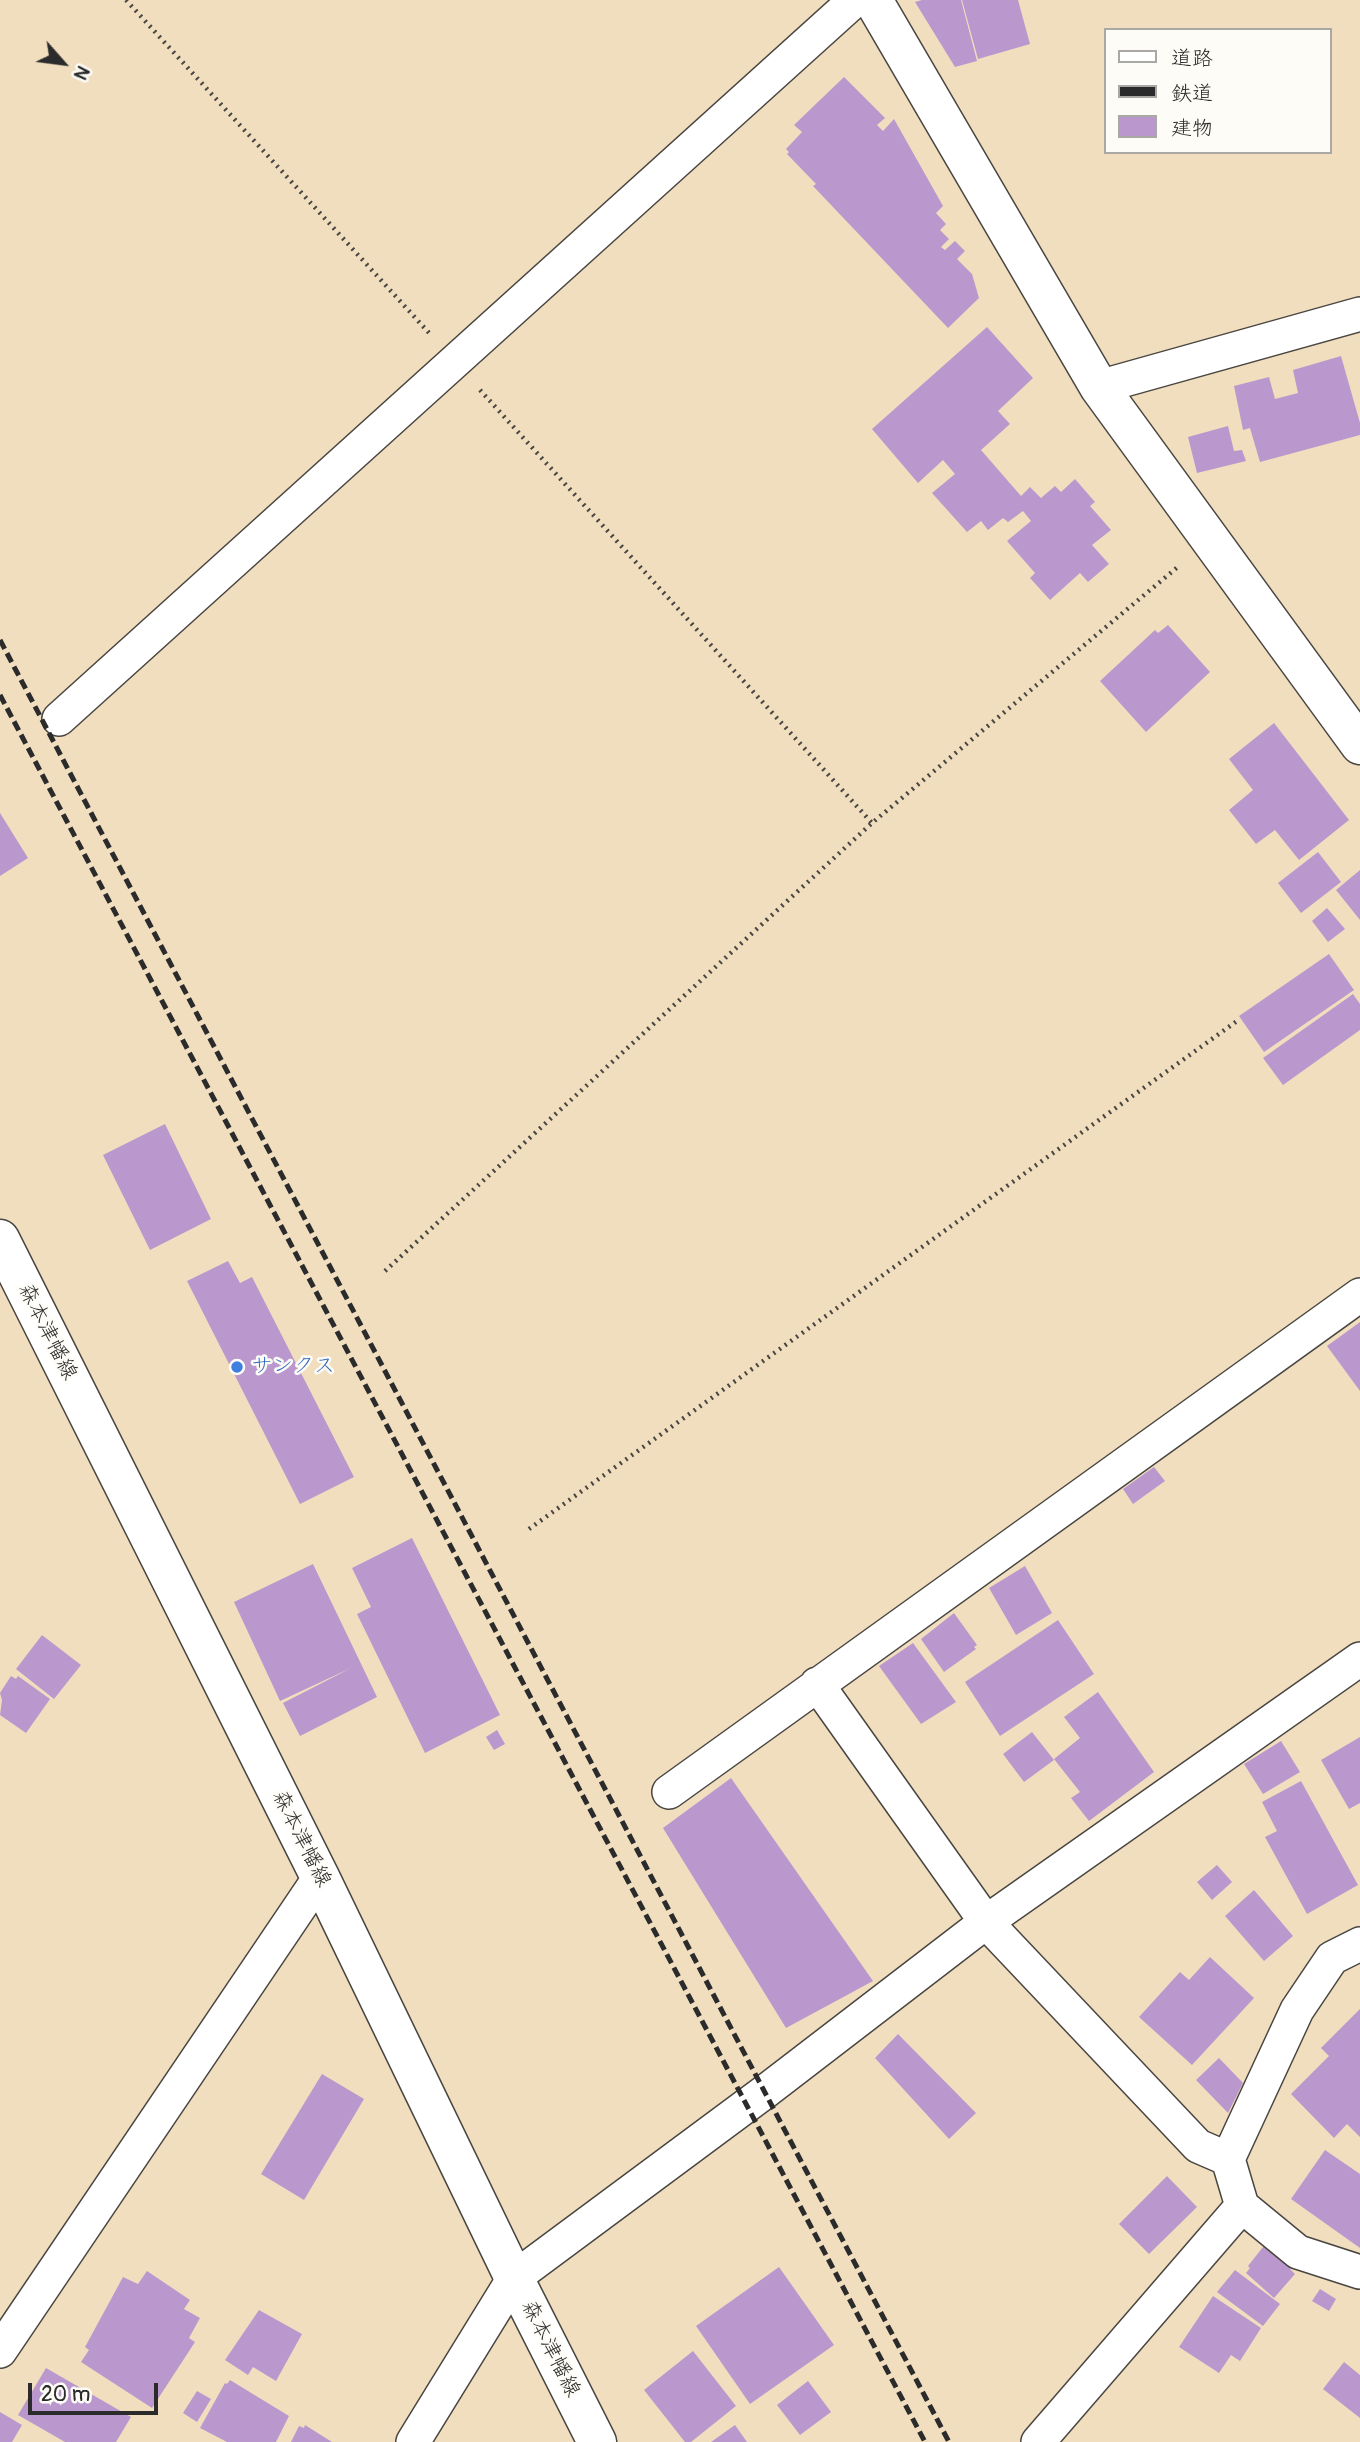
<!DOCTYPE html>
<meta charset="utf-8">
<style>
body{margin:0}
#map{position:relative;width:1360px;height:2442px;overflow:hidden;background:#f1debf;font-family:Pangolin,"Klee One",sans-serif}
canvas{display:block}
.legend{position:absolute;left:1104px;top:28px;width:228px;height:126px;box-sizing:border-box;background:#fdfcf7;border:2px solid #a9a8a5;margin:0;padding:9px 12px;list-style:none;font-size:21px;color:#2b2b2b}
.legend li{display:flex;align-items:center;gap:14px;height:35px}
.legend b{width:35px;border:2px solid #a9a8a5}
.north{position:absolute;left:28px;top:28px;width:70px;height:70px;-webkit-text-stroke:5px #fdfcf7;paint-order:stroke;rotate:118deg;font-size:19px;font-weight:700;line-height:28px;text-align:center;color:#2b2b2b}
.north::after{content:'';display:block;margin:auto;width:24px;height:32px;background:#2b2b2b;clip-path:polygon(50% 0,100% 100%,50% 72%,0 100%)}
.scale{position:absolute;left:28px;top:2383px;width:130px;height:32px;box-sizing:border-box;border:4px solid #2b2b2b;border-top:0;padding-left:9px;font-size:21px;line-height:24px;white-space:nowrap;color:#2b2b2b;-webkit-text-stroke:5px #fdfcf7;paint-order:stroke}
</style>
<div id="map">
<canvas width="1360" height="2442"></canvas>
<ul class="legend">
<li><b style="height:9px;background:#fff"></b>道路</li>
<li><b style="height:9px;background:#2b2b2b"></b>鉄道</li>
<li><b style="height:19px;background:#ba98cd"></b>建物</li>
</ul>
<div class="north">N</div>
<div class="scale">20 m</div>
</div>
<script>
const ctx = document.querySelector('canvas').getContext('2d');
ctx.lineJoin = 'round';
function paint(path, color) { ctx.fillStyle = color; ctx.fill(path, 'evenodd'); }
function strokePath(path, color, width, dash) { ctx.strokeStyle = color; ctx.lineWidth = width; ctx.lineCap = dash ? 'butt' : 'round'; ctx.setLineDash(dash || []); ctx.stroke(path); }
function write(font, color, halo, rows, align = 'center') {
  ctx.font = font + ' Pangolin,"Klee One",sans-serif'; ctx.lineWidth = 5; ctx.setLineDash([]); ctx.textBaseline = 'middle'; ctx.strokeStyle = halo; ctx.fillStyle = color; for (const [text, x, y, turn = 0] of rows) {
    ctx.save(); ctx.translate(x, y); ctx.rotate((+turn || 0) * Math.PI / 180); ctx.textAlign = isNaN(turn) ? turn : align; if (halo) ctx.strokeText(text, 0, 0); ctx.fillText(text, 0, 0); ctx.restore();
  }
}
paint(new Path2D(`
 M922,0H961L977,61L955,67L915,2Z
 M962,0H1018L1030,44L978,59Z
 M844,77L885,118L877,125L883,131L894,119L943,206L936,213L946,224L940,230L949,239L941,247L945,250L955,241L965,251L957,259L972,274L979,298L948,328L813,186L816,184L787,154L789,152L786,149L802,132L794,125Z
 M987,327L1033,378L998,411L1010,424L981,450L1021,496L1030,487L1041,498L1055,486L1061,492L1075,479L1095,502L1090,506L1111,530L1092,545L1109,564L1088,582L1080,573L1050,600L1030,578L1035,573L1007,541L1031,521L1023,511L1008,522L1003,518L988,530L981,521L967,532L932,493L955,474L943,460L918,483L872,429Z
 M1341,356L1360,423V435L1260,462L1250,428L1243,430L1234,386L1269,377L1275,399L1298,393L1293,370Z
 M1228,426L1234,451L1242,450L1246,461L1197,473L1188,437Z
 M1168,625L1210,672L1146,732L1100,681L1155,630L1158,633Z
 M1274,723L1349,820L1299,860L1275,830L1256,844L1229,810L1253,790L1229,759Z
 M0,813L28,858L0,876Z
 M1318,852L1341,882L1301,913L1278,883Z
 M1360,870V920L1336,890Z
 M1327,908L1345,929L1328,942L1312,921Z
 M1329,954L1354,990L1264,1052L1239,1016Z
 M1353,994L1360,1004V1030L1283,1085L1263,1058Z
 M165,1124L211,1219L150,1250L103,1155Z
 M228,1261L240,1283L252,1277L354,1477L300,1504L187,1281Z
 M1360,1322V1391L1327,1346Z
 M1154,1467L1165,1481L1133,1504L1123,1489Z
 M412,1538L500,1715L425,1753L357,1614L371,1607L352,1568Z
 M313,1564L377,1697L300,1736L283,1703L351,1668L280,1701L234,1602Z
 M1025,1566L1052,1613L1016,1635L989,1588Z
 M954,1613L977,1645L974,1647L976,1649L944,1672L921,1639Z
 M1058,1620L1094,1674L1000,1736L965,1682Z
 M42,1635L81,1665L54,1699L16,1669Z
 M913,1643L956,1702L921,1724L879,1666Z
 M11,1676L16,1679L18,1676L50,1699L26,1733L0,1715L2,1700L0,1693Z
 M1098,1692L1154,1772L1089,1821L1071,1798L1080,1792L1054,1759L1080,1738L1064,1717Z
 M497,1730L505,1744L494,1750L486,1737Z
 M1032,1732L1054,1760L1024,1782L1003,1754Z
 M1360,1737V1803L1349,1809L1321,1760Z
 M1281,1741L1300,1772L1263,1794L1244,1764Z
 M731,1778L873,1981L786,2028L663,1828Z
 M1301,1781L1358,1885L1307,1914L1265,1837L1277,1831L1262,1802Z
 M1217,1865L1232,1882L1212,1900L1197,1882Z
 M1254,1890L1293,1936L1264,1961L1225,1916Z
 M1210,1957L1254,1998L1192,2065L1139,2017L1180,1972L1189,1980Z
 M1360,2009V2137L1347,2124L1334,2138L1291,2094L1329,2056L1321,2048Z
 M898,2034L976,2113L949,2139L875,2058Z
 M1219,2058L1243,2083L1228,2113L1196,2080Z
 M322,2074L364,2099L304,2200L261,2174Z
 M1325,2150L1360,2174V2248L1291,2199Z
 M1167,2176L1197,2207L1149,2254L1119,2224Z
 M1267,2242L1293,2265L1290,2269L1295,2274L1274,2298L1246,2273L1250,2268L1248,2266Z
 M779,2267L834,2345L750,2404L696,2326Z
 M1235,2270L1280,2304L1263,2326L1217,2292Z
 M147,2271L190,2300L184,2309L200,2318L189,2338L195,2342L152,2408L81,2362L89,2350L85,2347L123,2277L138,2284Z
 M1320,2289L1336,2299L1329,2311L1312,2301Z
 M1213,2296L1261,2328L1240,2361L1231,2355L1219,2373L1179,2347Z
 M259,2310L302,2334L276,2381L253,2367L248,2375L225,2360Z
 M693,2351L736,2406L691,2442H685L644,2390Z
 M1344,2362L1360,2375V2418L1323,2389Z
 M46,2368L131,2417L116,2442H65L18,2415Z
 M230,2380L289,2416L276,2442H227L200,2428L225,2383L227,2384Z
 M808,2381L831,2412L800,2435L777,2405Z
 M197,2391L211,2399L197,2422L183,2413Z
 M0,2412L22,2425L12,2442H0Z
 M305,2425L332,2442H291L299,2426L304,2428Z
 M735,2425L747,2442H711Z`), '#ba98cd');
const minor = new Path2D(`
 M1099,387L1360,314
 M59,719L855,0
 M817,1684L986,1922L1198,2146L1228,2159
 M669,1792L1360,1295
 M1242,2206L1298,2252L1360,2272
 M0,2351L320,1877
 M413,2442L514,2278L766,2091L986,1922L1360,1659
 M1038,2442L1242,2206L1228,2159L1297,2010L1332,1958L1360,1944`);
const tertiary = new Path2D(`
 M873,0L1099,387L1360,745`);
const secondary = new Path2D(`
 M0,1239L320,1877L514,2278L597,2442`);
strokePath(minor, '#494641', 36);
strokePath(tertiary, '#494641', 41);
strokePath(secondary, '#494641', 41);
strokePath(new Path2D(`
 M126,0L430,334
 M480,390L872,823
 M385,1271L872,823L1180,565
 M529,1529L1237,1021`), '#494641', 4.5, [2, 5]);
strokePath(minor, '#fff', 33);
strokePath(tertiary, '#fff', 38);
strokePath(secondary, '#fff', 38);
strokePath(new Path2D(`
 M0,640L949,2442
 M0,695L925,2442`), '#2b2b2b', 5, [10, 5]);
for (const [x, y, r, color] of [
 [237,1367,7,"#3f7fe0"]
]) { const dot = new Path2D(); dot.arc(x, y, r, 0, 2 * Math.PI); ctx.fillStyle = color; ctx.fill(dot); strokePath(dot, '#fdfcf7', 2.5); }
write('21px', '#2b2b2b', '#fdfcf7', [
 ["森本津幡線",47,1332,63],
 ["森本津幡線",301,1839,63],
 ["森本津幡線",550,2349,63]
]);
write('21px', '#366cbe', '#fdfcf7', [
 ["サンクス",251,1367]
], 'left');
</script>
